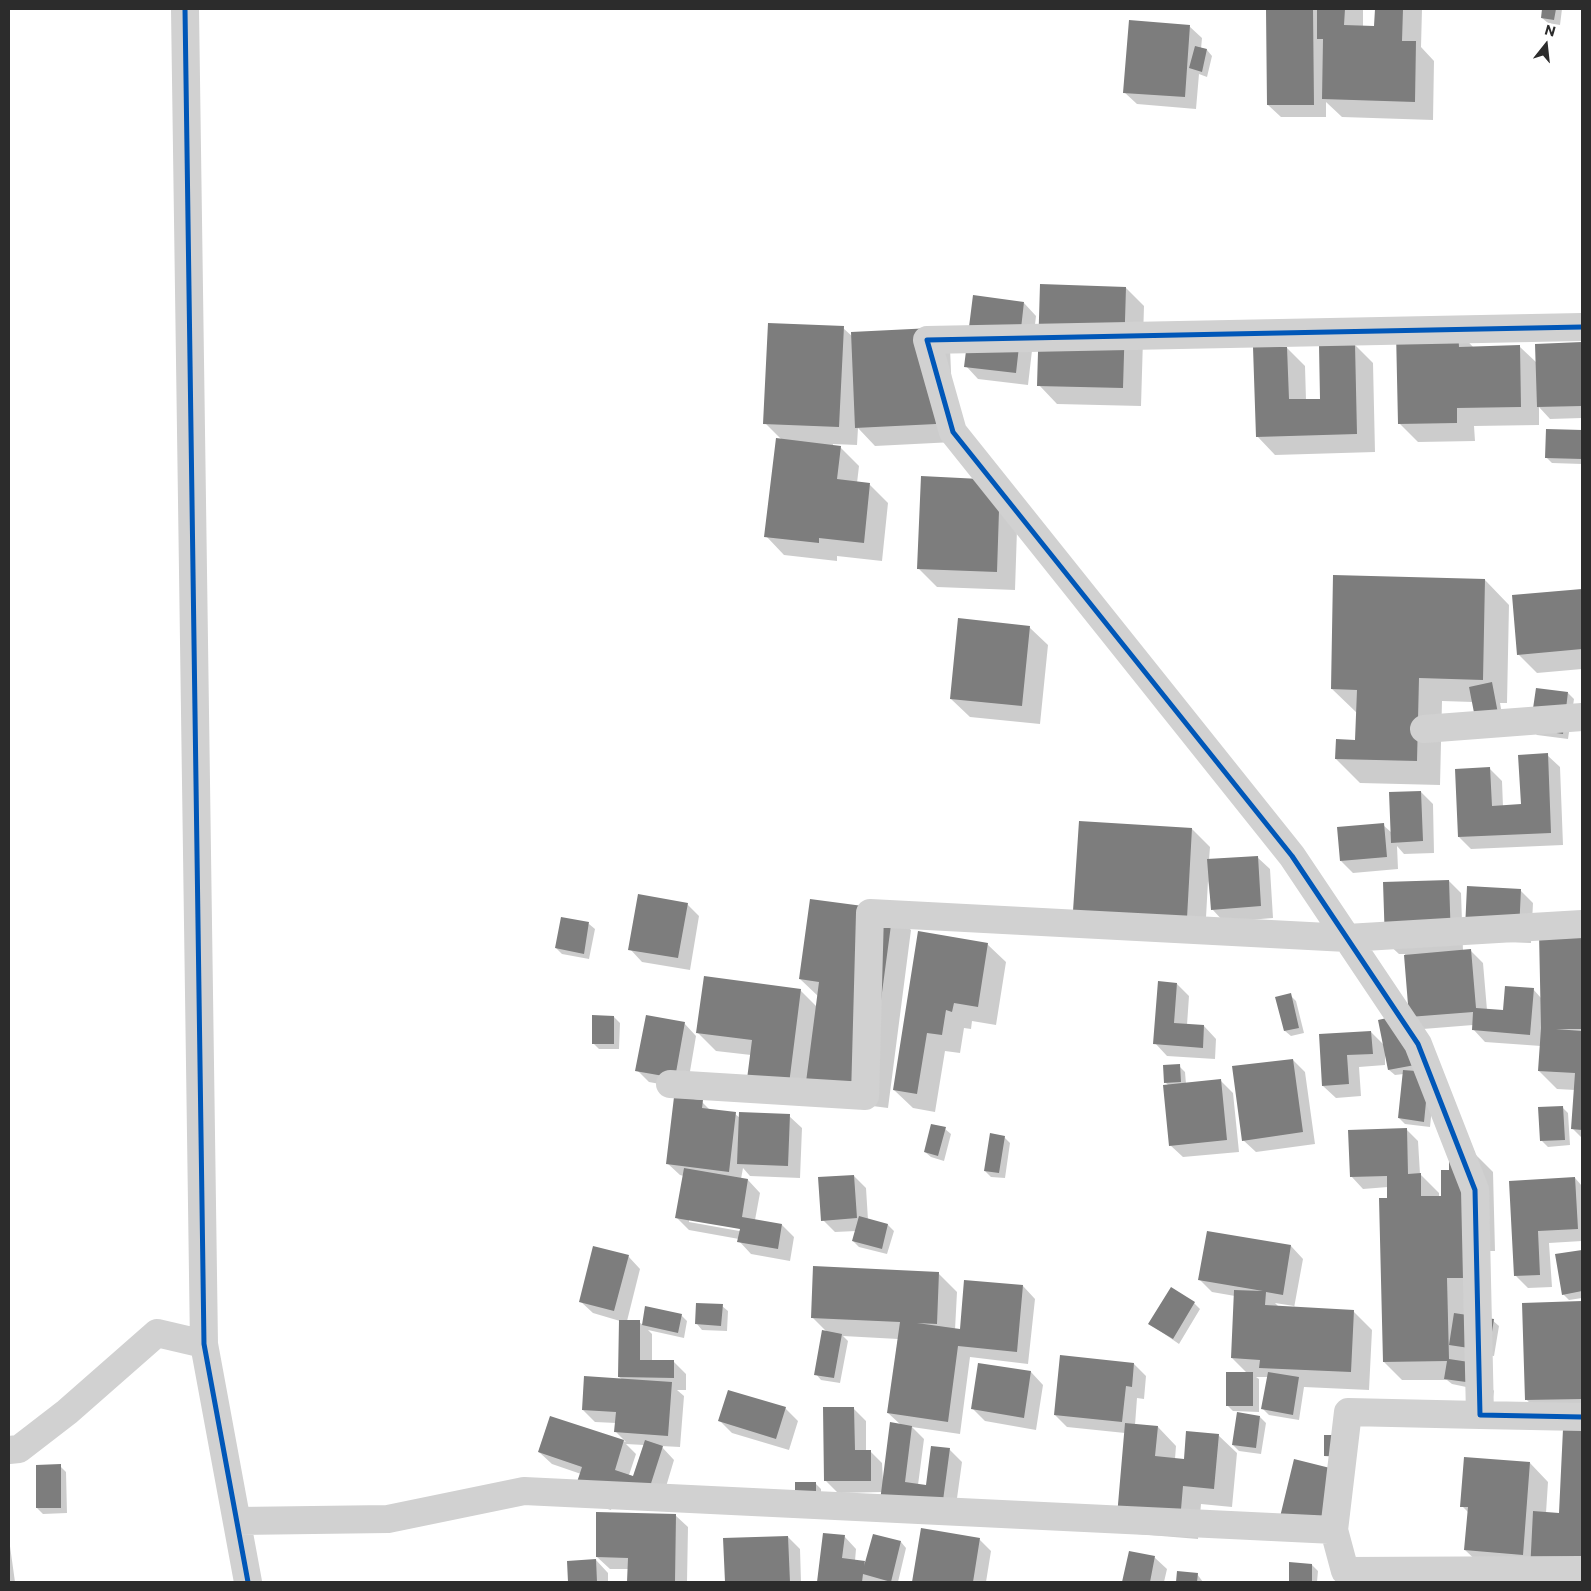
<!DOCTYPE html>
<style>
body{margin:0}
#map{position:relative;width:1591px;height:1591px;overflow:hidden;background:#fff;font-family:Commissioner,sans-serif}
canvas{display:block}
.frame{position:absolute;inset:0;border:10px solid #2c2c2c;pointer-events:none}
.north{position:absolute;left:1521px;top:20px;width:50px;height:50px;-webkit-text-stroke:4px #fff;paint-order:stroke;rotate:16deg;font-size:14px;font-weight:700;line-height:20px;text-align:center;color:#2c2c2c}
.north::after{content:'';display:block;margin:auto;width:18px;height:22px;background:#2c2c2c;clip-path:polygon(50% 0,100% 100%,50% 72%,0 100%)}
</style>
<div id="map">
<canvas width="1591" height="1591"></canvas>
<div class="frame"></div>
<div class="north">N</div>
</div>
<script>
const ctx = document.querySelector('canvas').getContext('2d');
ctx.lineJoin = 'round';
function paint(path, color) { ctx.fillStyle = color; ctx.fill(path, 'evenodd'); }
function strokePath(path, color, width, dash) { ctx.strokeStyle = color; ctx.lineWidth = width; ctx.lineCap = dash ? 'butt' : 'round'; ctx.setLineDash(dash || []); ctx.stroke(path); }
paint(new Path2D(`
 M1267,9H1363V27H1376V9H1422L1421,47L1434,61L1433,120L1342,117L1326,102V117H1281L1268,105Z
 M1543,9H1562L1560,25L1548,23L1542,18Z
 M1189,26L1202,38L1201,49L1207,50L1212,56L1207,77L1199,74L1196,109L1137,104L1124,92Z
 M1126,288L1144,306L1141,406L1057,404L1039,385Z
 M1024,303L1036,316L1028,385L978,379L966,366Z
 M843,328L853,337L950,348L954,442L875,446L858,428L857,445L833,444V446L840,447L859,466L857,483L870,485L888,503L882,561L837,556V561L784,555L766,536L782,440L765,423Z
 M1458,331L1474,348L1520,347L1537,363L1536,345L1582,344V418L1550,419L1539,407V425L1474,426L1475,441L1418,442L1400,424Z
 M1355,345L1373,363L1375,452L1275,455L1257,436L1287,348L1305,366L1306,400H1322Z
 M1547,430L1582,431V464L1552,463L1546,457Z
 M922,477L1018,499L1015,590L937,587L918,568Z
 M1485,580L1509,605L1507,703H1500L1505,730L1473,702L1442,701L1440,785L1360,783L1336,759L1357,741V713L1332,689Z
 M1582,590V669L1537,673L1518,654L1513,597Z
 M1029,627L1048,645L1040,724L970,717L951,699Z
 M1568,693L1574,699L1568,739L1537,735L1531,729Z
 M1547,755L1560,767L1563,845L1471,849L1459,837L1489,768L1502,781L1503,807L1522,805Z
 M1421,792L1433,804L1434,853L1404,854L1397,846L1398,869L1353,873L1341,861L1383,825L1392,833Z
 M1192,829L1210,847L1209,860L1257,857L1270,869L1273,918L1224,922L1212,909L1208,881L1205,936L1093,929Z
 M1449,881L1461,893L1463,951L1470,950L1483,963L1487,1010L1504,1011L1533,989L1541,998L1582,934V1138L1572,1128L1575,1090L1557,1089L1539,1071L1541,1046L1485,1042L1473,1029V1025L1423,1029L1410,1016L1405,954H1399L1386,942Z
 M1520,890L1533,903L1531,943L1479,941Z
 M687,904L699,916L690,970L642,962L630,949Z
 M892,912L911,930L888,1108L826,1100L807,1102L751,1055L716,1051L698,1033L800,990L817,1007L819,997L800,979Z
 M589,924L595,929L589,959L562,954L556,948Z
 M919,933L987,944L1006,962L996,1025L972,1021L971,1029L964,1028L960,1053L945,1051L935,1112L913,1108L894,1090Z
 M1177,984L1189,996L1187,1025L1204,1026L1216,1039L1215,1059L1167,1056L1155,1043Z
 M1290,995L1296,1001L1304,1033L1291,1036L1285,1031Z
 M614,1017L620,1023L619,1049H599L593,1043Z
 M684,1023L696,1036L687,1089L649,1082L637,1070Z
 M1371,1032L1384,1045L1435,1079L1430,1127L1405,1124L1399,1118L1404,1074L1395,1075L1389,1070L1385,1053V1065L1359,1067L1361,1096L1336,1098L1323,1086L1320,1035Z
 M1293,1060L1305,1072L1315,1144L1256,1152L1243,1140Z
 M1179,1066L1185,1072L1186,1084L1221,1081L1233,1093L1239,1152L1183,1157L1170,1145L1169,1086L1165,1082Z
 M702,1102L711,1111L735,1114L740,1118L789,1116L802,1128L800,1178L750,1176L743,1168L741,1179L748,1180L760,1193L755,1220L782,1225L794,1237L790,1261L751,1254L739,1241V1239L689,1230L677,1218L684,1176L680,1175L667,1163ZM689,1219L746,1229L745,1232L689,1222Z
 M1562,1107L1568,1113L1570,1145L1548,1147L1542,1141Z
 M945,1129L951,1134L944,1161L931,1157L925,1152Z
 M1406,1129L1418,1141L1420,1174L1439,1193V1197H1443L1451,1171L1474,1153L1493,1172L1495,1251H1482L1465,1296L1499,1326L1494,1356L1466,1352L1494,1391L1491,1410L1471,1388L1452,1384L1447,1380H1402L1384,1362L1388,1187L1363,1189L1351,1176Z
 M1004,1137L1010,1143L1005,1178L991,1177L985,1171Z
 M854,1176L866,1188L868,1220L888,1225L894,1231L887,1254L859,1247L853,1241L856,1231L835,1232L823,1220Z
 M1575,1178L1582,1186V1241L1549,1243L1552,1287L1528,1288L1516,1276L1511,1182Z
 M1208,1232L1291,1246L1303,1259L1294,1308L1353,1311L1372,1330L1369,1390L1304,1387L1299,1420L1269,1415L1263,1409L1268,1377H1256L1259,1379V1412L1233,1411L1227,1405L1247,1373L1232,1358L1235,1296L1212,1292L1200,1280ZM1275,1303L1294,1306L1293,1308L1279,1307Z
 M1582,1251V1298L1569,1300L1563,1294L1556,1255Z
 M628,1256L640,1269L627,1321L639,1322L643,1325L681,1315L687,1321L684,1338L648,1330L652,1334V1361L674,1362L686,1374V1390H677L684,1396L680,1447L661,1446L674,1460L659,1510L616,1496L611,1510L588,1503L581,1474L552,1464L539,1452L550,1418L626,1442L616,1432V1423L595,1422L583,1410L623,1380L619,1377L620,1321L593,1313L580,1301ZM626,1444L644,1445L634,1477L629,1475L636,1454Z
 M938,1273L957,1292L955,1330H961L1023,1286L1035,1299L1028,1364L970,1357L960,1434L912,1427L924,1439L918,1485L927,1486L949,1449L962,1462L954,1520L883,1492L838,1493L825,1480L853,1408L866,1421V1451H870L882,1463L883,1481L901,1425L888,1413L898,1339L843,1336L848,1341L840,1383L821,1380L816,1374L827,1332L812,1317Z
 M1582,1302V1417L1544,1418L1526,1399L1523,1304Z
 M1194,1303L1200,1309L1179,1344L1150,1324Z
 M722,1306L728,1311L727,1331L702,1330L697,1324Z
 M979,1364L1031,1372L1043,1385L1036,1430L985,1421L973,1409Z
 M1134,1364L1146,1376L1144,1399L1137,1398L1135,1425L1158,1427L1176,1446L1175,1459L1185,1460L1218,1435L1237,1453L1232,1507L1201,1504L1198,1539L1137,1534L1125,1433L1067,1427L1055,1415Z
 M785,1408L798,1421L789,1450L732,1433L720,1421Z
 M1260,1417L1266,1423L1261,1454L1239,1451L1233,1445Z
 M1564,1431L1582,1432V1582L1484,1568L1465,1550L1469,1513L1462,1506L1530,1463L1548,1482L1546,1513L1560,1514Z
 M60,1466L66,1472L67,1513L43,1514L37,1508Z
 M815,1483L821,1489V1511H802Z
 M675,1515L688,1527L687,1582H629V1569H610L597,1557Z
 M922,1530L979,1539L991,1551L986,1582H914Z
 M824,1534L844,1536L856,1549L855,1561L867,1564L901,1542L906,1548L898,1582H819Z
 M788,1537L800,1549L801,1582H727L725,1539Z
 M9,1539L15,1582H9Z
 M1130,1552L1154,1557L1167,1569L1164,1582H1124Z
 M596,1560L608,1573V1582H569L568,1562Z
 M1291,1564L1312,1565L1318,1571L1317,1582H1290Z
 M1178,1572L1197,1574L1203,1582H1177Z`), '#0003');
paint(new Path2D(`
 M1266,9H1313L1314,105H1267Z
 M1317,9H1345L1344,25L1374,26L1375,9H1403L1402,41H1416L1415,102L1322,99L1323,39H1317Z
 M1542,9H1556L1554,20L1541,18Z
 M1129,20L1190,25L1185,97L1123,93Z
 M1195,46L1207,49L1202,72L1189,68Z
 M1040,284L1126,287L1123,388L1037,386Z
 M973,295L1024,302L1016,373L964,367Z
 M768,323L844,326L839,427L763,424Z
 M932,328L936,424L855,428L851,332Z
 M1458,330L1459,347L1520,345L1521,407L1457,408V423L1398,424L1396,331Z
 M1582,342V406L1537,407L1535,344Z
 M1355,344L1357,434L1256,437L1253,347H1287L1289,399H1320L1319,345Z
 M1546,429L1582,430V459L1545,458Z
 M776,438L841,446L837,479L870,483L864,543L819,538V543L764,537Z
 M921,476L1000,480L997,572L917,569Z
 M1333,575L1485,579L1483,680L1419,678L1417,761L1335,759L1336,739L1355,740L1357,690L1331,689Z
 M1582,589V649L1517,655L1512,595Z
 M958,618L1030,626L1022,706L950,699Z
 M1492,682L1500,724L1477,728L1469,687Z
 M1536,688L1568,692L1563,734L1530,729Z
 M1548,753L1551,833L1458,837L1455,769L1490,767L1492,806L1521,804L1518,755Z
 M1421,791L1423,841L1391,843L1389,792Z
 M1079,821L1192,828L1187,918L1073,911Z
 M1384,823L1387,857L1340,861L1337,827Z
 M1258,856L1261,906L1211,910L1207,859Z
 M1449,880L1451,940L1385,943L1383,882Z
 M1467,886L1521,889L1519,931L1465,929Z
 M638,894L688,903L678,958L628,950Z
 M810,899L893,910L869,1090L806,1082L819,982L799,979Z
 M561,917L589,922L584,954L555,948Z
 M918,931L988,943L978,1007L954,1003L952,1012L946,1010L942,1035L927,1033L917,1094L893,1090Z
 M1539,933H1582V1029H1556L1582,1031V1130L1571,1129L1575,1073L1538,1071L1541,1028Z
 M1471,949L1476,1008L1503,1010L1505,986L1534,988L1530,1035L1472,1030L1473,1012L1409,1017L1404,955Z
 M704,976L801,989L789,1084L747,1079L752,1040L696,1033Z
 M1158,981L1177,983L1174,1023L1204,1025L1203,1048L1153,1044Z
 M1291,993L1299,1028L1284,1031L1275,997Z
 M1405,1014L1415,1065L1388,1070L1378,1020Z
 M592,1015L614,1016V1044H592Z
 M646,1015L685,1022L675,1078L635,1071Z
 M1371,1031L1373,1054L1347,1055L1349,1084L1322,1086L1319,1034Z
 M1293,1059L1303,1132L1242,1141L1232,1066Z
 M1180,1064L1181,1082L1164,1083L1163,1065Z
 M1403,1070L1429,1072L1424,1122L1398,1118Z
 M1221,1079L1227,1140L1169,1146L1163,1085Z
 M674,1097L703,1100L702,1108L736,1112L729,1172L666,1164Z
 M1563,1106L1565,1140L1540,1141L1538,1107Z
 M739,1112L790,1114L788,1166L737,1164Z
 M931,1124L946,1127L938,1156L924,1152Z
 M1407,1128L1408,1174L1421,1173V1196H1441V1170H1449V1139L1475,1152L1465,1278H1447L1449,1359L1469,1362L1466,1382L1444,1379L1447,1361L1383,1362L1379,1198H1387V1176L1350,1177L1348,1130Z
 M990,1133L1005,1136L999,1173L984,1171Z
 M684,1168L748,1179L742,1217L782,1224L778,1249L737,1242L740,1229L675,1218Z
 M854,1175L857,1218L821,1221L818,1177Z
 M1575,1177L1578,1229L1538,1231L1540,1275L1514,1276L1509,1181Z
 M859,1216L888,1224L882,1249L852,1241Z
 M1207,1231L1291,1245L1283,1295L1266,1292L1265,1305L1354,1310L1351,1372L1259,1368L1260,1360L1231,1358L1234,1290L1263,1291L1198,1280Z
 M593,1246L629,1255L614,1311L579,1302Z
 M1582,1250V1291L1562,1295L1555,1254Z
 M813,1266L939,1272L937,1324L917,1323L960,1329L964,1280L1023,1285L1017,1352L958,1346L948,1422L887,1413L900,1322L811,1318Z
 M1171,1287L1195,1302L1173,1339L1148,1324Z
 M1582,1301V1399L1525,1400L1522,1303Z
 M696,1303L723,1304L721,1326L695,1324Z
 M645,1306L682,1314L678,1333L642,1325Z
 M1454,1313L1494,1319L1489,1351L1449,1345Z
 M619,1320H640V1360H674V1378L618,1377Z
 M822,1330L842,1334L834,1378L814,1375Z
 M1060,1355L1134,1363L1132,1387L1126,1386L1122,1422L1054,1415Z
 M978,1363L1031,1371L1024,1418L971,1409Z
 M1226,1372H1253V1406H1226Z
 M1268,1372L1299,1377L1293,1415L1261,1409Z
 M584,1376L672,1382L668,1436L614,1432L616,1412L582,1410Z
 M728,1390L786,1407L776,1439L718,1421Z
 M823,1407H854L855,1450H871V1481H824Z
 M1237,1412L1260,1416L1256,1448L1232,1445Z
 M550,1416L624,1440L615,1470L633,1476L645,1440L663,1446L646,1499L574,1491L582,1467L538,1452Z
 M890,1422L912,1426L905,1482L926,1485L931,1446L950,1448L942,1508L880,1501Z
 M1125,1423L1158,1426L1155,1456L1184,1459L1186,1431L1219,1434L1214,1489L1183,1486L1180,1521L1117,1516Z
 M1563,1429L1582,1430V1575L1530,1572L1533,1511L1559,1513Z
 M1324,1435H1346V1457L1324,1456Z
 M1464,1457L1530,1462L1523,1555L1464,1550L1468,1507H1460Z
 M1294,1459L1338,1470L1324,1528L1280,1517Z
 M61,1464V1508H36V1465Z
 M795,1482H816V1506H795Z
 M596,1512L676,1514L675,1582H627L628,1558L596,1557Z
 M921,1528L980,1538L973,1582H912Z
 M823,1533L845,1535L842,1558L865,1561L864,1566L873,1534L901,1541L891,1582L863,1574L862,1582H817Z
 M788,1536L790,1582H725L723,1538Z
 M1129,1551L1155,1556L1150,1582H1122Z
 M596,1559L597,1582H568L567,1561Z
 M1289,1562L1312,1564V1582H1289Z
 M1177,1571L1198,1573L1197,1582H1176Z`), '#7d7d7d');
strokePath(new Path2D(`
 M185,9L204,1344L248,1582
 M1582,327L927,340L953,432L1292,856L1418,1044L1475,1190L1480,1415L1582,1417
 M1424,729L1582,717
 M670,1084L865,1096L870,913L1347,938L1582,924
 M9,1450L19,1449L67,1412L157,1333L204,1344
 M238,1521L388,1519L524,1491L1334,1530L1348,1412L1480,1415
 M1334,1530L1345,1571L1582,1570`), '#d1d1d1', 28);
strokePath(new Path2D(`
 M185,9L204,1344L248,1582
 M1582,327L927,340L953,432L1292,856L1418,1044L1475,1190L1480,1415L1582,1417`), '#0057b8', 5);
</script>
